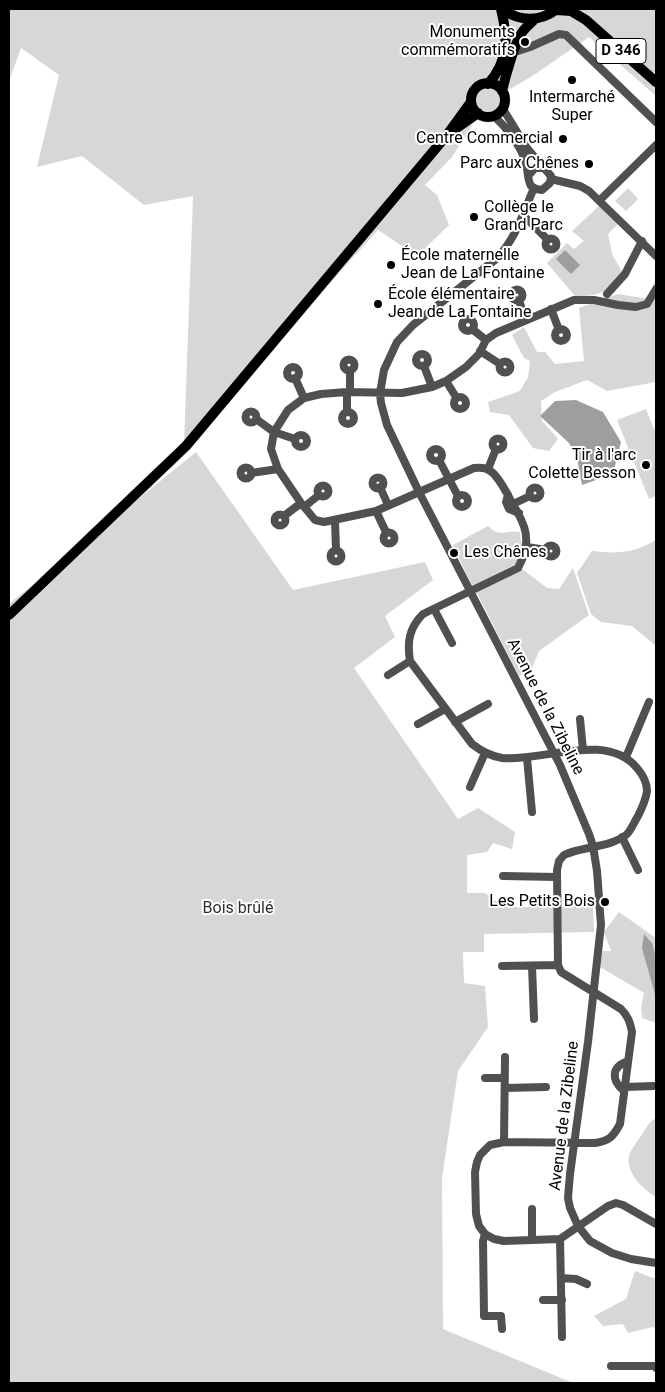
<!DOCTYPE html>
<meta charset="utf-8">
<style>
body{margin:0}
#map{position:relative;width:665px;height:1392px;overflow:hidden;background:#fff;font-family:Roboto,sans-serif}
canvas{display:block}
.frame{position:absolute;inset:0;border:10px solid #000;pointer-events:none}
</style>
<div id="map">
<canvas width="665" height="1392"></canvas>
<div class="frame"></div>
</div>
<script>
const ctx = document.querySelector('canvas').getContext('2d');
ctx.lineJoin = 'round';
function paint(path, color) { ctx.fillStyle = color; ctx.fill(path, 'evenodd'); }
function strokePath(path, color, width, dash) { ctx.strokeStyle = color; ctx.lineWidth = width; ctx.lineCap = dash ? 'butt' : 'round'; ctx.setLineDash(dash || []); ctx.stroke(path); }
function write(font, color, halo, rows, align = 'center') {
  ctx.font = font + ' Roboto,sans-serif'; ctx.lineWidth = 4; ctx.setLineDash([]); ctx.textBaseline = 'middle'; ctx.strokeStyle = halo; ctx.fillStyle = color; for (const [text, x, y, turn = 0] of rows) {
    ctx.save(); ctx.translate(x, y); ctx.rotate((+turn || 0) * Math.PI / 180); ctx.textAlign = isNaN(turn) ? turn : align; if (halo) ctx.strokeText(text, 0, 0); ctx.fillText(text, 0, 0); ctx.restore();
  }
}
paint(new Path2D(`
 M9,9H656V96L589,37L531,77L501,94C503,107 494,114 482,110L452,157L425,185L437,195L449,225L417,256L378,230L184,444L193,196L144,205L82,156L37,167L59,75L21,48L9,81Z
 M628,188L638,199L626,211L615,201Z
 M599,206L618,224L608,234L612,254L622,272C605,294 601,296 575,296L547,263L567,243L574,249L584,241L572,231Z
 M656,277V382L607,391L587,380L555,392L541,401L542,421L558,439L549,451L533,448L509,415L490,412L488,402L520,391L528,377L530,361L524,358L512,335L524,327L537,352H545L555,364L584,361L579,308L618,294L649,299Z
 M646,409L656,434V496L649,499L617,420Z
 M196,452L293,590L425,562L433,580L385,616L395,637L354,668L458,819L478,808L515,832L512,849L493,843L487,852L467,855V893H485L504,907H593L594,932L484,934V952H463L464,983L485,986L488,1027L458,1071L442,1178L443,1329L573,1383H9V604Z
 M488,526C502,539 505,529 520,532L522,552L516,564L472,586L453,545Z
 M656,540V646L632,626L601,622L591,614L577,573L592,551C618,554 634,553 656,540Z
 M521,568L547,588L559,589L573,568L589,615L539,651L532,668L519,676L476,591Z
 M619,912L656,938V1023L642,1018L641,1007L644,993L600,967L602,951H611L604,932Z
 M656,1118V1197C643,1190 623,1170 630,1153C633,1147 637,1141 641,1136C646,1128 649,1122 656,1118Z
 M635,1271L656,1279V1328L653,1327L628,1333L623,1324L603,1326L594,1316L626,1299Z`), '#d7d7d7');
paint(new Path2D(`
 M565,250L580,265L571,274L556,259Z
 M576,400L603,412L621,442L613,474L582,485L577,458L569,443L540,416L555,401Z
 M644,934L652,943L656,958V998L642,948Z`), '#9e9e9e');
const major = new Path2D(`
 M502,9C520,22 540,22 557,9
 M556,10L571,11L586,20L656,82
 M471 100a17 17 0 1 1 34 0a17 17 0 1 1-34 0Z
 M488,84C509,61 508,37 501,9
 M502,91C505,78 515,41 523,31C526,27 531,23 534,20
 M454,130L478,113
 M9,615L186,446L447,135L471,102`);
strokePath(major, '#dbdbdb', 11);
strokePath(new Path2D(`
 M515,52L530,47L559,34L566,35L656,122
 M503,109L527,148L544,168
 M494,116C507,128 521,146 526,163C528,170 527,179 531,186L536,189L542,190L550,183L551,176L544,168H535L529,175
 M551,179L580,186L589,191L656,256
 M534,188C522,215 517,237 496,259L413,325L397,342L384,370L380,393L381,403L387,425L419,492L560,765L589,834L593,846L597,871L601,925L588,1042L570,1174L568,1198L570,1208L578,1226L590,1241L612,1253L631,1259L656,1263
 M600,200L656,145
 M523,215L548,240
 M545.5 244a5.5 5.5 0 1 1 11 0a5.5 5.5 0 1 1-11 0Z
 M656,289L647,304L636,307L618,305L594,300H574L496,333L486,340L479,354L466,367L446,381L432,387L402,393L347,392L321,394L304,398L288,410L274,432L271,449L278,469L301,503L315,520L324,522L376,511L474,468C483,467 488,468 494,474C501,482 506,491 511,501C526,525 533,541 518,568L423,614C409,628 407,642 410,661L472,744C481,751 490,756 502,758C543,762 606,731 637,768C643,775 647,782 647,791C646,800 642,808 638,816C634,822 631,831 626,835C609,848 583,846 564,855L559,861L557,870L558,965L561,972L621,1009C628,1016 630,1022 632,1032L620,1124C613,1137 609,1141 595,1143L504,1142L490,1145L480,1155L477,1162L475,1172L476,1214L479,1226L485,1234L494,1239L504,1241L560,1239L608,1206L616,1203L623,1205L656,1224
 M511.5 295a5.5 5.5 0 1 1 11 0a5.5 5.5 0 1 1-11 0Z
 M607,294L625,274L642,241
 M519,301L526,319
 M551,309L559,330
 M462 325a6 6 0 1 1 12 0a6 6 0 1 1-12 0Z
 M555 335a6 6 0 1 1 12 0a6 6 0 1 1-12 0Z
 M472,329L486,340
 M480,351L500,364
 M416 360a6 6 0 1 1 12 0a6 6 0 1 1-12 0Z
 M343.5 365a5.5 5.5 0 1 1 11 0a5.5 5.5 0 1 1-11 0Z
 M499.5 367a5.5 5.5 0 1 1 11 0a5.5 5.5 0 1 1-11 0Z
 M424,366L432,387
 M287 373a6 6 0 1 1 12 0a6 6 0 1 1-12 0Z
 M350,371V392
 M295,378L304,398
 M446,381L456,397
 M347,392V412
 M454 403a6 6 0 1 1 12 0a6 6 0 1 1-12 0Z
 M245.5 417a5.5 5.5 0 1 1 11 0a5.5 5.5 0 1 1-11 0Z
 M342 418a6 6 0 1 1 12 0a6 6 0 1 1-12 0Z
 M256,419L274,432L295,439
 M295 441a6 6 0 1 1 12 0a6 6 0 1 1-12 0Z
 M492.5 444a5.5 5.5 0 1 1 11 0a5.5 5.5 0 1 1-11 0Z
 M430 455a6 6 0 1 1 12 0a6 6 0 1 1-12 0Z
 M439,460L458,496
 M240.5 473a5.5 5.5 0 1 1 11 0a5.5 5.5 0 1 1-11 0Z
 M488,469L496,449
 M251,473L278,469
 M372.5 483a5.5 5.5 0 1 1 11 0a5.5 5.5 0 1 1-11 0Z
 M317.5 491a5.5 5.5 0 1 1 11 0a5.5 5.5 0 1 1-11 0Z
 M380,487L388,505
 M529.5 493a5.5 5.5 0 1 1 11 0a5.5 5.5 0 1 1-11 0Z
 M456 501a6 6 0 1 1 12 0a6 6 0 1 1-12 0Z
 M508,495L506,502L509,509L519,513
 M513,504L530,496
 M304,507L319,495
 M376,511L386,532
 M274.5 520a5.5 5.5 0 1 1 11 0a5.5 5.5 0 1 1-11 0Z
 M284,516L301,503
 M335,521L336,550
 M383.5 538a5.5 5.5 0 1 1 11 0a5.5 5.5 0 1 1-11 0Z
 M545.5 551a5.5 5.5 0 1 1 11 0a5.5 5.5 0 1 1-11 0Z
 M527,547L546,550
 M330.5 556a5.5 5.5 0 1 1 11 0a5.5 5.5 0 1 1-11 0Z
 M434,609L452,643
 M388,675L410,661
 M580,719L583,750
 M455,722L488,704
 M418,724L445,709
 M626,757L649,702
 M527,758L532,812
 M470,787L485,753
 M622,837L638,870
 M503,876L557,877
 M502,966L558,965
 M532,966L534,1019
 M485,1078H505
 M625,1087L654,1086
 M505,1088L546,1087
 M624,1091C611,1080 611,1067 628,1061
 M504,1142L505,1057
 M485,1234L483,1241L484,1316H501L502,1329
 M560,1239L562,1337
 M532,1240V1209
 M561,1278L576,1279L587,1284
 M543,1300H562
 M611,1366H655L656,1368`), '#505050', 8);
strokePath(major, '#000', 10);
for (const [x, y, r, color] of [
 [525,42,5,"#000"],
 [572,80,5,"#000"],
 [563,139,5,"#000"],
 [589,164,5,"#000"],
 [474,217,5,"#000"],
 [391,265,5,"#000"],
 [378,304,5,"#000"],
 [646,465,5,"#000"],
 [454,553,5,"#000"],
 [605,902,5,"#000"]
]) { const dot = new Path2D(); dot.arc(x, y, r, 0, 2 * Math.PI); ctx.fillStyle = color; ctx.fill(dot); strokePath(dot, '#fff', 2); }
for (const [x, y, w] of [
 [621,51,50]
]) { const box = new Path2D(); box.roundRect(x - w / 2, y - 12.5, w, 25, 4); ctx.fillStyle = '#fff'; ctx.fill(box); strokePath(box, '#000', 1); }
write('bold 15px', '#000', null, [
 ["D 346",621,51]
]);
write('16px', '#000', '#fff', [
 ["Monuments",515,33],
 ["commémoratifs",515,51],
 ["Intermarché",572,98,"center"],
 ["Super",572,116,"center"],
 ["Centre Commercial",553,139],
 ["Parc aux Chênes",579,164],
 ["Collège le",484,208,"left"],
 ["Grand Parc",484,226,"left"],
 ["École maternelle",401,256,"left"],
 ["Jean de La Fontaine",401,274,"left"],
 ["École élémentaire",388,295,"left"],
 ["Jean de La Fontaine",388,313,"left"],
 ["Tir à l'arc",636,456],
 ["Colette Besson",636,474],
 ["Les Chênes",464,553,"left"],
 ["Les Petits Bois",595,902]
], 'right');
write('16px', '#000', '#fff', [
 ["Avenue de la Zibeline",545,707,63],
 ["Avenue de la Zibeline",565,1116,-83]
]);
write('16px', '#2e2e2e', '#fff', [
 ["Bois brûlé",238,909]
]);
</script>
